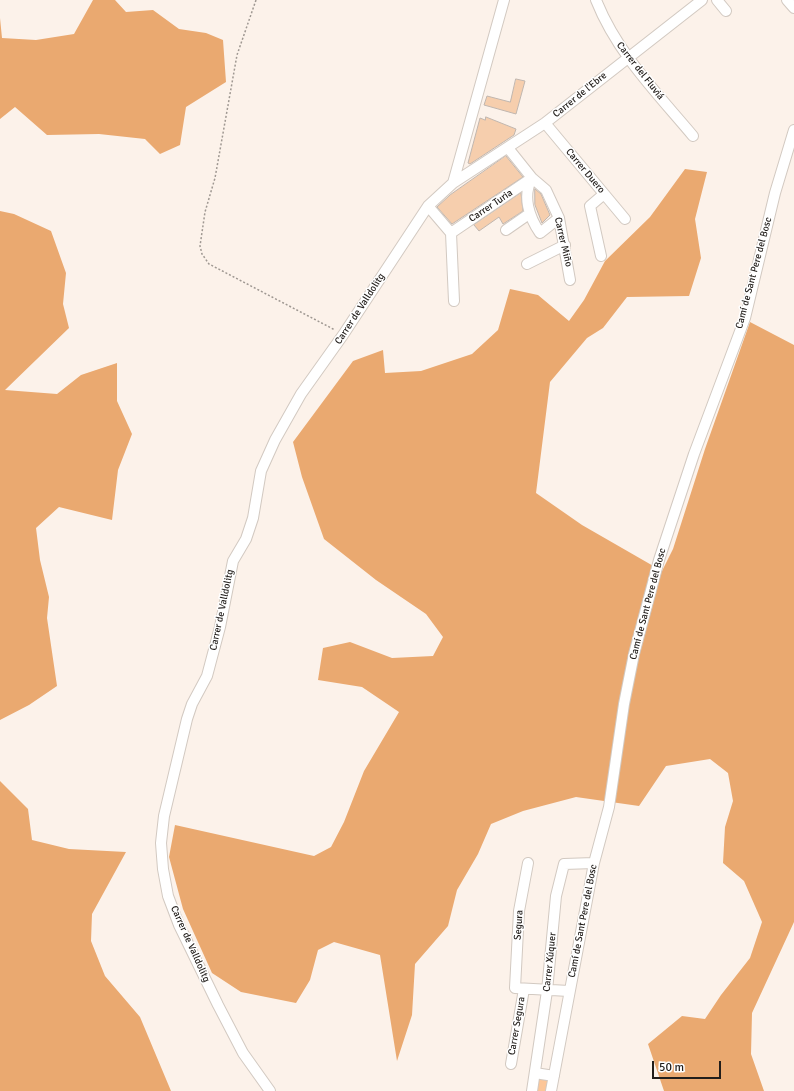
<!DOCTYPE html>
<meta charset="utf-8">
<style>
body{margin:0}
#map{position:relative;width:794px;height:1091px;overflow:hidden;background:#fcf2ea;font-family:Signika,sans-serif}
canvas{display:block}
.scale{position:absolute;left:652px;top:1061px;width:69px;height:18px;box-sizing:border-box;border:2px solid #221e1b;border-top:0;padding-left:5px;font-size:12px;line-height:14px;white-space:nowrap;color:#221e1b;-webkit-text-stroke:3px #fff;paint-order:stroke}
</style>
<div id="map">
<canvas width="794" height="1091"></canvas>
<div class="scale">50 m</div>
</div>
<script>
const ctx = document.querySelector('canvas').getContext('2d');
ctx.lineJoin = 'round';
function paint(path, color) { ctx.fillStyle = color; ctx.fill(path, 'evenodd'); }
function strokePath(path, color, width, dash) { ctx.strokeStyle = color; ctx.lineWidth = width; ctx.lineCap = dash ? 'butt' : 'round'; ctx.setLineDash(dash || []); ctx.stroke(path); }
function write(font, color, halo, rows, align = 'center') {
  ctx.font = font + ' Signika,sans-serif'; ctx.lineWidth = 3; ctx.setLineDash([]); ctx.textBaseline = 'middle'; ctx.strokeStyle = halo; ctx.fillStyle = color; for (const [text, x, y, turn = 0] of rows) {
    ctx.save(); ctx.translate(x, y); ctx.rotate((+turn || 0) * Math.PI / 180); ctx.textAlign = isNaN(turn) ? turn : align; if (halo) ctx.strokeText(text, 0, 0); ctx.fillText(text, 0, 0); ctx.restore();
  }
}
paint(new Path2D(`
 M540,1079L549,1080V1091H536L538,1080Z`), '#fcc698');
paint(new Path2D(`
 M93,0H115L126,12L153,10L179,29L206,33L223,40L226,82L186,107L180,145L160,154L145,139L99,134L47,135L15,107L0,119V18L2,38L36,40L74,34Z
 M685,169L707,172L695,219L701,258L689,296L627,297L603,328L587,338L550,382L536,493L582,525L662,571L673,549L705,449L750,322L794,345V922L752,1013L751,1054L764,1091H664L648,1044L682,1016L705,1019L721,995L750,958L762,922L744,881L723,863L725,827L733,801L728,773L710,759L666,766L639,806L576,797L523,811L491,824L478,854L457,890L448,926L415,964L412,1015L397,1061L380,955L334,942L318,950L310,980L296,1003L241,992L212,973L183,909L169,857L175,825L314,856L331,847L344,822L364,771L399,712L362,687L318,680L323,648L350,642L392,658L433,656L443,637L426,614L376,580L324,539L302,477L293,442L353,361L383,350L385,373L421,371L472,354L498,330L510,289L538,295L569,321L584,300L605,261L650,217Z
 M0,211L14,214L51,231L66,273L63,304L69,328L5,390L57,394L81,375L117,363V401L132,434L118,470L112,520L59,507L36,528L40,560L49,597L47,618L57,686L29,705L0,720Z
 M0,781L28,809L32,840L69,849L126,852L92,914L91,941L105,976L140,1017L171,1091H0Z`), '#eaa970');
const building = new Path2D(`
 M516,79L525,81L516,114L484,105L487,96L510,102Z
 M486,117L516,129L514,135L470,164L468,163L480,118L485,120Z
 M506,156L523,177L452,224L437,207L450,195Z
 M535,189L541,194L550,215L542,223L535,205Z
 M521,193L523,211L503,224L499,217L479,231L474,225Z`);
paint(building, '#f6cead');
strokePath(building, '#c0b6af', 1);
const street = new Path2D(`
 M596,0C617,53 657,93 693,136
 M717,0L726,11
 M787,0L794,8
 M545,123L625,219
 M508,148L532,178L546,190L559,218L570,280
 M532,178C522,196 529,217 540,233L559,218
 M453,183L545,123L702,0
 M428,206L451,233L454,301
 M506,230L529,214
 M451,233L532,178
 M601,256L590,206L604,194
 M527,264L565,245
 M528,863L519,911L515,988L569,991
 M511,1064L524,989
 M535,1073L554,1076
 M270,1091L243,1053L218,1005L179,925L168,896L163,869L161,843L164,816L187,719L192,704L207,676L220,627L233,561L246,539L253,518L261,471L275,440L301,394L343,335L428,206L453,183L504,0
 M532,1091L547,991L556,896L564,864L594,863
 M551,1091L594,863L609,807L624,704L634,654L659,560L694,454L745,318L775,193L794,130`);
strokePath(street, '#d2c9c1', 12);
strokePath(new Path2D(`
 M256,0L237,55L215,178L205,212L200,246L202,254L209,264L335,330`), '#9f9892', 1.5, [2, 2]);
strokePath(street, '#fff', 10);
write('10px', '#221e1b', '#fff', [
 ["Carrer del Fluviá",640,71,52],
 ["Carrer de l'Ebre",580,95,-39],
 ["Carrer Duero",585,171,50],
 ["Carrer Turia",491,206,-34],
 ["Carrer Miño",563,242,77],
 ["Camí de Sant Pere del Bosc",754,273,-75],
 ["Carrer de Valldolitg",360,309,-57],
 ["Camí de Sant Pere del Bosc",648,604,-75],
 ["Carrer de Valldolitg",222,610,-78],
 ["Camí de Sant Pere del Bosc",583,921,-79],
 ["Segura",519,925,-86],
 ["Carrer de Valldolitg",190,944,66],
 ["Carrer Xúquer",550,962,-84],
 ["Carrer Segura",517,1026,-80]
]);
</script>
